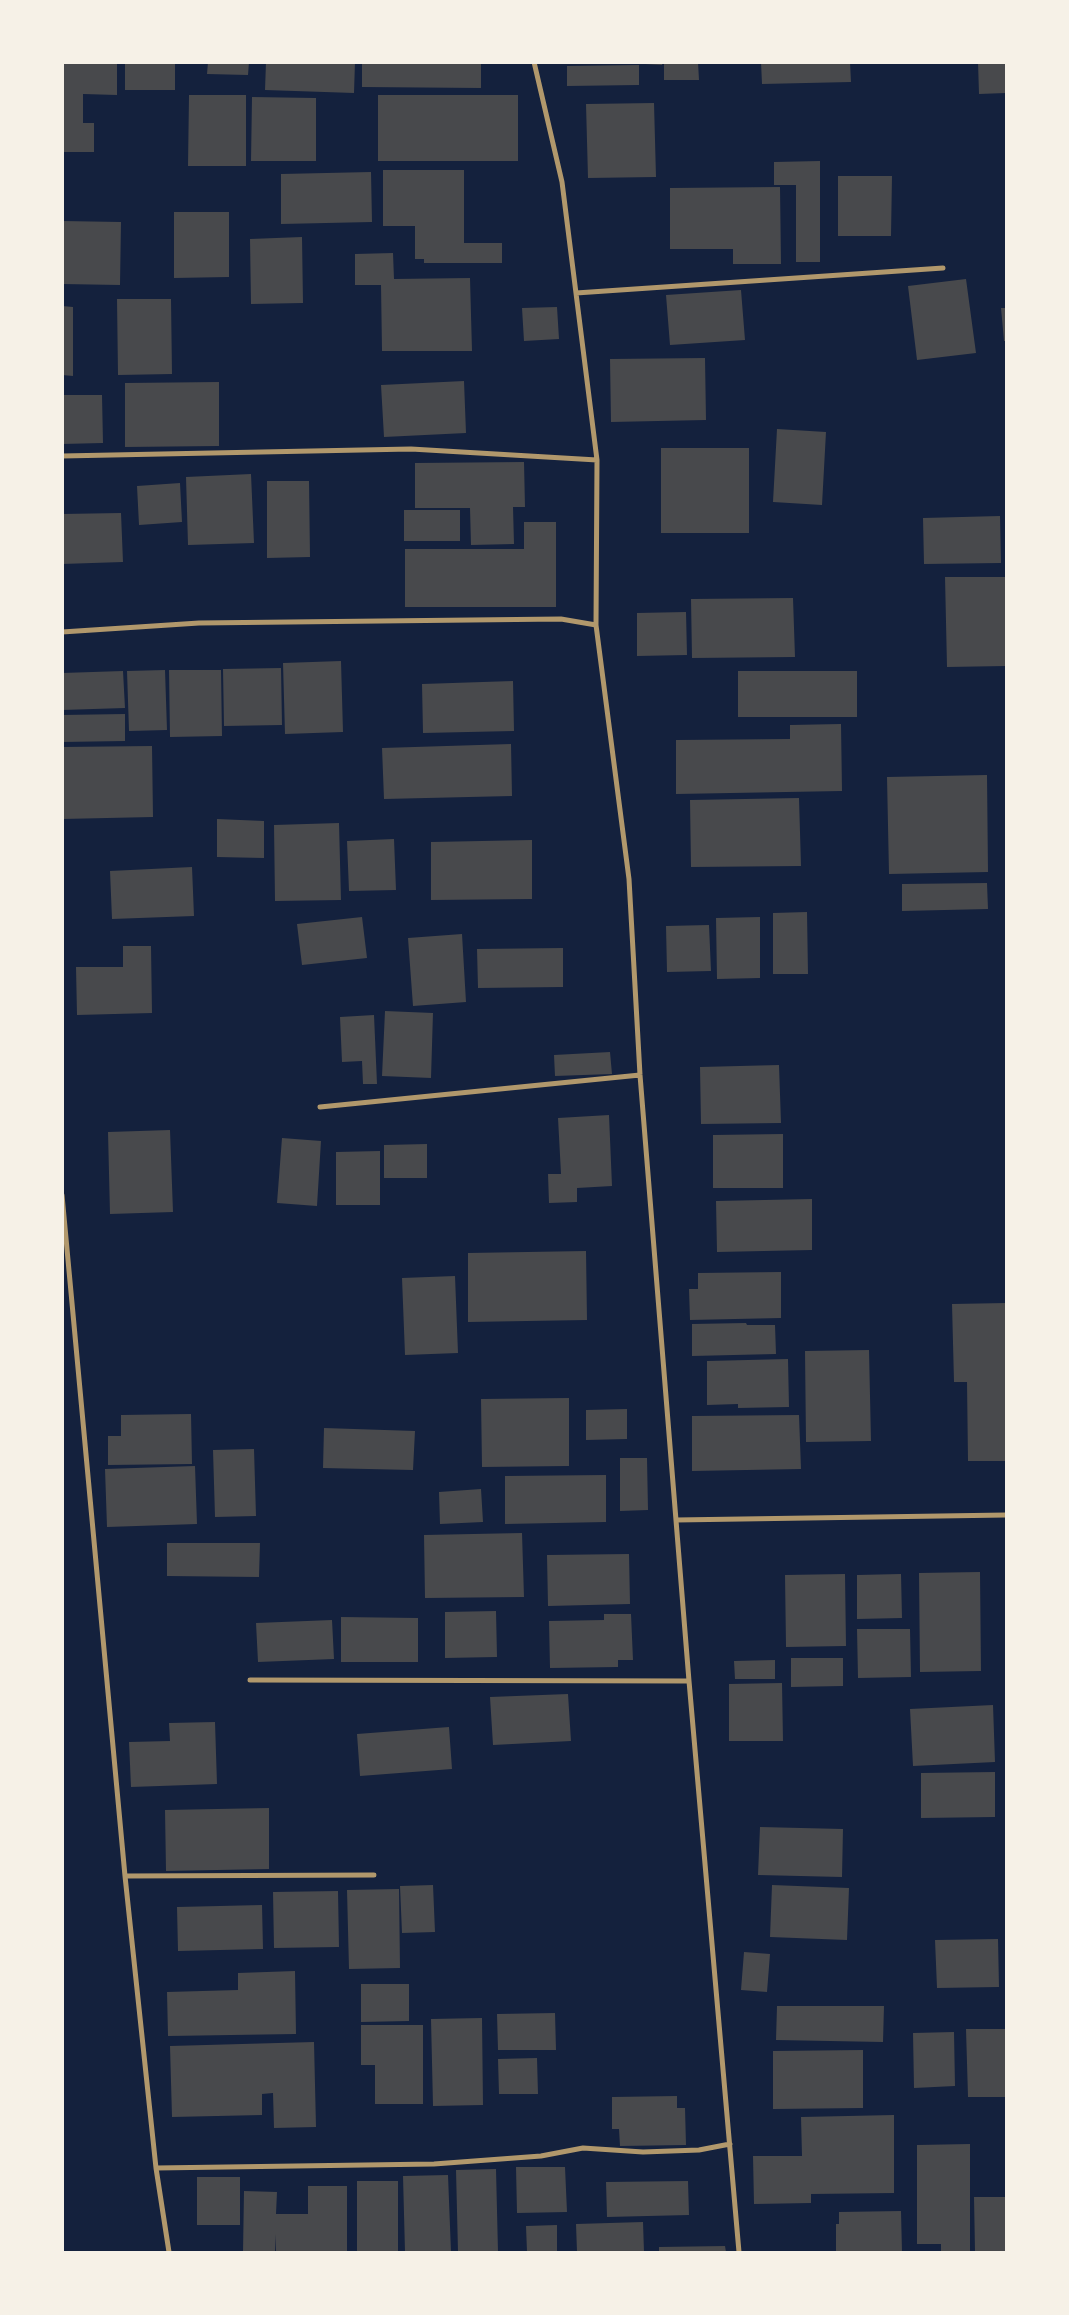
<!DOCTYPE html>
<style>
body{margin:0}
#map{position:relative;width:1069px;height:2315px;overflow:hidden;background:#14213d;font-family:"Exo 2",sans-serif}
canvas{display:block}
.frame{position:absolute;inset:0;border:64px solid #f6f1e7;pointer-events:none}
</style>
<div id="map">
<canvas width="1069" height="2315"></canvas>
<div class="frame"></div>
</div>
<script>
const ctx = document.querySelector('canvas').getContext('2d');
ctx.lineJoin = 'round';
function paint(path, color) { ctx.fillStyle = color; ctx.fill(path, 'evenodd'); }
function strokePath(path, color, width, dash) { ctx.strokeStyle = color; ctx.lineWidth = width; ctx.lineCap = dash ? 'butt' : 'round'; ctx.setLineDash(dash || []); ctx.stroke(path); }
paint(new Path2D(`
 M62,62H117V95L83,94V123H94V152H62Z
 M125,62H175V90H125Z
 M208,62H249L248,75L207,74Z
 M266,62H355L354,93L265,90Z
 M362,62H481V88L362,87Z
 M645,62H663L662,65L645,64Z
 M664,62H698L699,80H664Z
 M761,62H850L851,82L762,84Z
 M978,62H1006V93L979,94Z
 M639,65V85L567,86V66Z
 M189,95H246V166H188Z
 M378,95H518V161H378Z
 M252,97L316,98V161H251Z
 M654,103L656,177L588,178L586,104Z
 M820,161V262H796V185H774V162Z
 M383,170H464V243H502V263H424V259H415V226H383Z
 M371,172L372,222L281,224V174Z
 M838,176H892L891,236H838Z
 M780,187L781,264H733V249H670V188Z
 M174,212H229V277L174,278Z
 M62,221L121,222L120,285L62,284Z
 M302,237L303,303L251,304L250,239Z
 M393,253L394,279L470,278L472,351H382L381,285H355V254Z
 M966,279L976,353L917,360L908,286Z
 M741,290L745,340L670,345L666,295Z
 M117,299H171L172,374L118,375Z
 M62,306L73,307V376L62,375Z
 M557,307L559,339L524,341L522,308Z
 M1001,308H1006V341H1004Z
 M705,358L706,420L611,422L610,359Z
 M464,381L466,433L384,437L381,385Z
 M219,382V446L125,447V383Z
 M62,395H102L103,443L62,444Z
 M777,429L826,432L822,505L773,502Z
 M661,448H749V533H661Z
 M524,462L525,507H513L514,544L471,545L470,508H415V463Z
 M251,474L254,543L188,545L186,477Z
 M267,481H309L310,557L267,558Z
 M180,483L182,522L139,525L137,486Z
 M404,510H460V541H404Z
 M121,513L123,562L62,564V514Z
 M1000,516L1001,563L924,564L923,518Z
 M524,522H556V607H405V549H524Z
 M945,577H1006V666L947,667Z
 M793,598L795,657L692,658L691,599Z
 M686,612L687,655L637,656V613Z
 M341,661L343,732L285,734L283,663Z
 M281,668L282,725L224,726L223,669Z
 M165,670L167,730L129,731L127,671Z
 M169,670H221L222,736L170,737Z
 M123,671L125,708L62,710V673Z
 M738,671H857V717H738Z
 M513,681L514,731L423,733L422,684Z
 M125,714V741L62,742V715Z
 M841,724L842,791L676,794V740L790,739V725Z
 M511,744L512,796L384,799L382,748Z
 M152,746L153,817L62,819V747Z
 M987,775L988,872L889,874L887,777Z
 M799,798L801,866L691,867L690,800Z
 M217,819L264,821V858L217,857Z
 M339,823L341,900L275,901L274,825Z
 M394,839L396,890L349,891L347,841Z
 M532,840V899L431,900V842Z
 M192,867L194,916L112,919L110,871Z
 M987,883L988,909L902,911V884Z
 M807,912L808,974H773V913Z
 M362,917L367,958L302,965L297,924Z
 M760,917V978L717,979L716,918Z
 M709,925L711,971L667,972L666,926Z
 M462,934L466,1002L413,1006L408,938Z
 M123,946H151L152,1013L77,1015L76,967H123Z
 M563,948V987L478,988L477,949Z
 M385,1011L433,1013L431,1078L382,1076Z
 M374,1015L377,1084H363L362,1061L342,1062L340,1017Z
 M610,1052L612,1074L555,1076L554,1055Z
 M779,1065L781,1123L701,1124L700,1067Z
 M609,1115L612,1186L577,1188V1202L549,1203L548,1174H561L558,1118Z
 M170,1130L173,1212L110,1214L108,1132Z
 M783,1134V1188H713V1135Z
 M282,1138L321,1141L317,1206L277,1203Z
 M427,1144V1178H384V1145Z
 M380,1151V1205H336V1152Z
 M812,1199V1250L717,1252L716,1201Z
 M586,1251L587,1320L468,1322V1253Z
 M781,1272V1318L690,1320L689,1289H698V1273Z
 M455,1276L458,1353L405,1355L402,1278Z
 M1006,1303V1461H968L967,1382H954L952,1304Z
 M746,1323L747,1325H775L776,1354L692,1356V1324Z
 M869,1350L871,1441L806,1442L805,1351Z
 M788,1359L789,1407L738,1408V1404L707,1405V1361Z
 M569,1398V1466L482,1467L481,1399Z
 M627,1409V1439L586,1440V1410Z
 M191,1414L192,1464L108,1465V1436H121V1415Z
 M799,1415L801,1469L692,1471V1416Z
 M324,1428L415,1431L413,1470L323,1468Z
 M254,1449L256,1516L215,1517L213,1450Z
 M620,1458H647L648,1510L620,1511Z
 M195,1466L197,1524L107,1527L105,1469Z
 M606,1475V1522L505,1524V1476Z
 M481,1489L483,1522L440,1524L439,1492Z
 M522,1533L524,1597L425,1598L424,1535Z
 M167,1543H260L259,1577L167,1576Z
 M629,1554L630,1604L548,1606L547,1555Z
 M980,1572L981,1671L920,1672L919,1573Z
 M845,1574L846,1646L786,1647L785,1575Z
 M901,1574L902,1618L857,1619V1575Z
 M496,1611L497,1657L445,1658V1612Z
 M604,1614H631L633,1660H618V1667L550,1668L549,1621L604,1620Z
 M341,1617L418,1618V1662H341Z
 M332,1620L334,1659L258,1662L256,1623Z
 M857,1629H910L911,1677L858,1678Z
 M791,1658H843V1686L791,1687Z
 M775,1660V1679H735L734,1661Z
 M782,1683L783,1741H729V1684Z
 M568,1694L571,1741L493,1745L490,1697Z
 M993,1705L995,1762L913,1766L910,1709Z
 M215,1722L217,1784L131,1787L129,1742L170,1741L169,1723Z
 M449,1727L452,1769L360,1776L357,1734Z
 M995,1772V1817L921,1818V1773Z
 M269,1808V1869L166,1871L165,1810Z
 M760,1827L843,1829L842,1877L758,1875Z
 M433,1885L435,1932L402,1933L400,1886Z
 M772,1885L849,1888L847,1940L770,1937Z
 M399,1889L400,1968L349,1969L347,1890Z
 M338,1891L339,1947L274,1948L273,1892Z
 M262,1905L263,1949L178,1951L177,1907Z
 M998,1939L999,1987L937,1988L935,1940Z
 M744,1952L770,1954L767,1992L741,1990Z
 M295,1971L296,2034L168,2036L167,1992L238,1990V1973Z
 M361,1984H409V2021L361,2022Z
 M777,2006H884L883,2042L776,2040Z
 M555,2013L556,2050H498L497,2014Z
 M482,2018L483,2105L433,2106L431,2019Z
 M361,2025H423V2104H375V2065H361Z
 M966,2029H1006V2097H968Z
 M954,2032L955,2086L914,2088L913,2033Z
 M314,2042L316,2127L274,2128L273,2093L262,2094V2115L172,2117L170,2046Z
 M863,2050V2108L773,2109V2051Z
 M537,2058L538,2094H499L498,2059Z
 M677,2096V2108H685L686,2145L620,2146L619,2129H612V2097Z
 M894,2115V2193L811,2194V2203L754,2204L753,2156H802L801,2117Z
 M970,2144V2252H941V2244H917V2145Z
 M516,2167H565L567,2212L517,2213Z
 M496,2169L498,2252H458L456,2170Z
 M448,2175L451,2252H405L403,2176Z
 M197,2177H240V2225H197Z
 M357,2181H398V2252H357Z
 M688,2181L689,2215L607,2217L606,2182Z
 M308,2186H347V2252H276L275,2234V2252H243L244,2191L277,2192L276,2214H308Z
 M974,2197H1006V2252H975Z
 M901,2211L902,2252H836V2224H839V2212Z
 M643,2222L644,2252H577L576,2224Z
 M557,2225V2252H527L526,2226Z
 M725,2246L726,2252H659V2247Z`), '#48494c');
strokePath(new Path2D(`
 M534,62L562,182L597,460L596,625L629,879L640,1075L689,1681L739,2252
 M576,293L943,268
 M62,456L411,449L597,460
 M62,632L199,623L561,619L596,625
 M320,1107L640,1075
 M62,1195L125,1876L156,2168L169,2252
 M676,1520L1006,1515
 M250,1680L689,1681
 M125,1876L374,1875
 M156,2168L434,2164L541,2156L583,2148L643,2152L699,2150L730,2144`), '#b1986c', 5);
</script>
